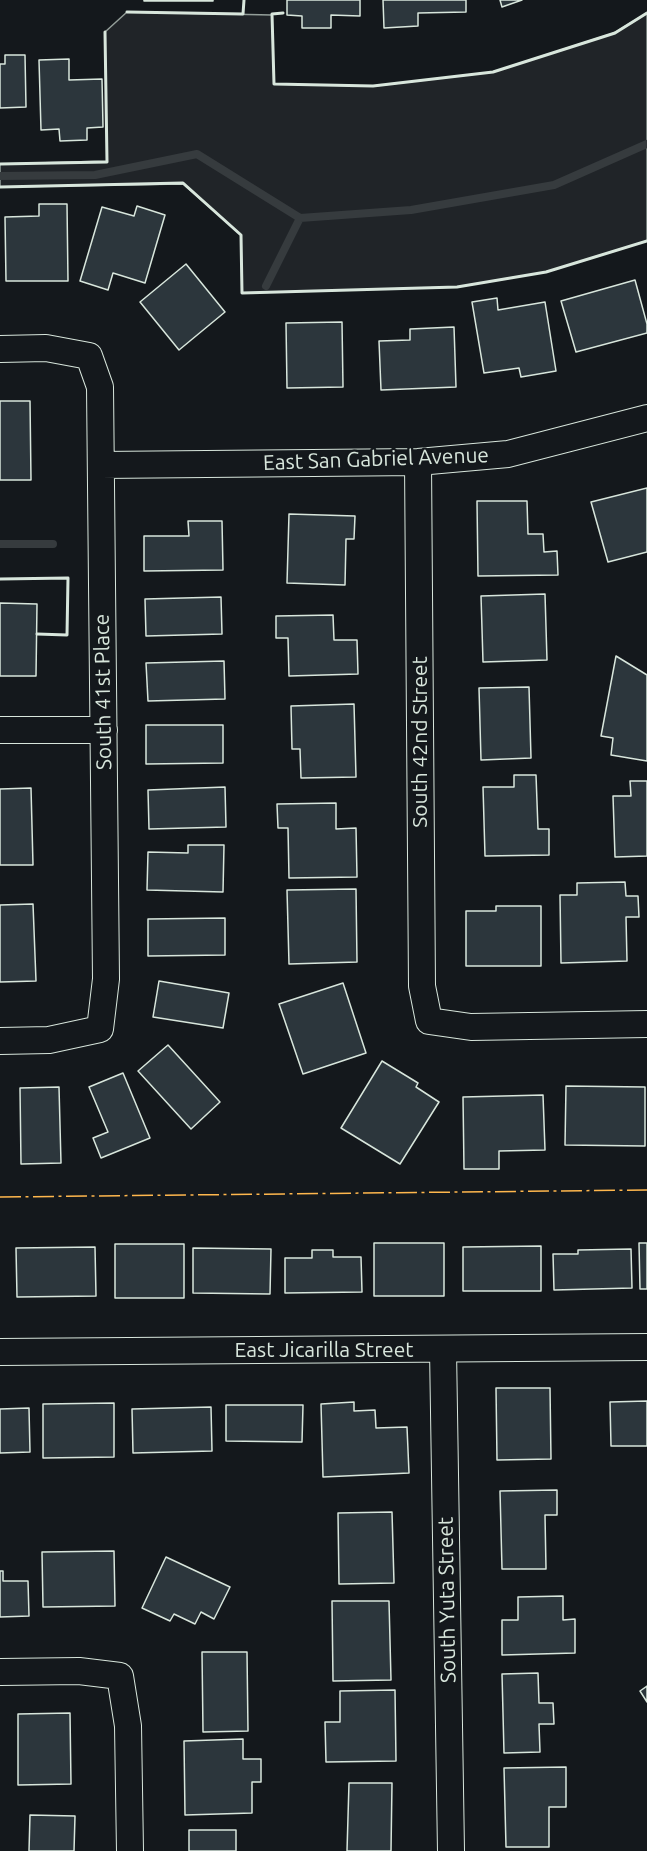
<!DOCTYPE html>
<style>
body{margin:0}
canvas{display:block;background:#14181c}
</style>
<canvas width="647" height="1851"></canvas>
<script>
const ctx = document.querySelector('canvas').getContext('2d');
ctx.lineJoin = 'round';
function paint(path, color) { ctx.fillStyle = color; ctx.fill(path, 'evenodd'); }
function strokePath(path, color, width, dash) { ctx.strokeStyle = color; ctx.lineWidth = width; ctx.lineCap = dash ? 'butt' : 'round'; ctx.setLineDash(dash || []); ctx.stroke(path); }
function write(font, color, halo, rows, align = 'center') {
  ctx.font = font + ' Ubuntu,sans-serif'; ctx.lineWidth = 4.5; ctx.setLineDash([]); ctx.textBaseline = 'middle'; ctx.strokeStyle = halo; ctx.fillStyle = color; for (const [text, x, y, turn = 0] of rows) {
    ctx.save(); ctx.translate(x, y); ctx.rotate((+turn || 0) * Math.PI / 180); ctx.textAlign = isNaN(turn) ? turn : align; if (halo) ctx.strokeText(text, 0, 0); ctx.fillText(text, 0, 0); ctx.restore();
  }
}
const green = new Path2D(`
 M127,12L272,15L274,84L374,86L493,72L614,33L647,13V241L546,272L457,287L242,293L241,235L183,184L0,187V164L107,161L105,32Z`);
paint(green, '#202428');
strokePath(green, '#939e99', 1.5);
strokePath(new Path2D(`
 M0,176L95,175L197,154L300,218L411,210L554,185L647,144
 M266,286L300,218
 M0,544H53`), '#363b3e', 8);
const building = new Path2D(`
 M144,0H213V1H144Z
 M287,0H360V16L331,15V28H302V16L287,15Z
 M383,0H466V12L418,13V26L384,28Z
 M500,0H522L502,7Z
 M5,55H25L26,107L0,108V64H5Z
 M69,59V80L102,79L103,127L87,128V140L60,141L59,129L41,130L39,60Z
 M39,204H67L68,281H6L5,217L39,216Z
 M137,206L165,215L145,283L113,273L108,290L80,281L102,207L134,216Z
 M186,264L225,312L179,350L140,302Z
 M635,280L647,324V333L576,352L561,301Z
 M497,298L498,310L545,302L556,371L521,377L519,368L484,373L472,302Z
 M342,322L343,387L287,388L286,323Z
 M454,327L456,387L381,390L379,341L410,340V329Z
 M0,401H30L31,480H0Z
 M647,488V552L608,562L591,502Z
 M477,501H527L528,534H543L544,552L557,551L558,575L478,576Z
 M289,514L355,516L354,539H346L345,585L287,583Z
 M188,521H222L223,570L144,571V536H189Z
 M545,594L547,660L483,662L481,596Z
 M221,597L222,634L146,636L145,599Z
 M0,603L37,604L36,676H0Z
 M333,615L334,640H357L358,674L289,676L288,638H276V616Z
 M616,656L647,675V761L611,755L613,738L601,736Z
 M224,661L225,699L148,701L146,663Z
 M529,687L531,758L481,760L479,688Z
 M354,704L356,777L301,778L300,749H292L291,706Z
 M146,725H223V763L146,764Z
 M514,775H536L538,829H549V855L485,856L483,787H514Z
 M630,781H647V856L615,857L613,796H631Z
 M225,787L226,827L149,829L148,790Z
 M31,788L33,865H0V789Z
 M336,803V829L356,828L357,877L289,878L288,828H278L277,804Z
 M188,845H224L223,892L147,890L148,852L188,853Z
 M625,882L626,896H638L639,917H626L627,961L561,963L560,895H577V883Z
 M356,889L357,962L289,964L287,890Z
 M33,904L36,981L0,982V905Z
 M496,906H541V966H466V911H496Z
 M225,918V955L148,956V919Z
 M159,981L229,993L223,1028L153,1017Z
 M343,983L366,1053L303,1074L279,1004Z
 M168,1045L220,1102L191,1129L138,1071Z
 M382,1061L418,1083L416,1087L439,1102L400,1164L341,1128Z
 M123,1073L150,1138L101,1158L93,1138L108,1132L89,1087Z
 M566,1086L645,1087V1146L565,1145Z
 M59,1087L61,1163L21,1164L20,1088Z
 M543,1095L545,1150L499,1151V1169H464L463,1097Z
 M374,1243H444V1296H374Z
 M639,1243H647V1289H640Z
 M115,1244H184V1298H115Z
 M541,1246V1291H463V1247Z
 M95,1247L96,1296L17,1297L16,1248Z
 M193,1248L271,1249L270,1294L193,1293Z
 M631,1249L632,1288L554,1290L553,1254H578V1250Z
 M312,1250H333V1257H361L362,1292L285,1293V1258H312Z
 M496,1388H550L551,1459L497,1460Z
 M647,1401V1446H611L610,1402Z
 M354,1402V1411L375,1410L376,1428L407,1427L409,1473L323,1477L321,1404Z
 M114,1403V1457L43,1458V1404Z
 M226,1405H303L302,1442L226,1441Z
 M211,1407L212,1451L133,1453L132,1409Z
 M29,1408L30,1452L0,1453V1409Z
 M557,1490V1515H545L546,1569H502L500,1491Z
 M392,1512L394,1583L339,1584L338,1513Z
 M114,1551L115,1606L43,1607L42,1552Z
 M166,1557L230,1587L214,1619L201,1612L195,1624L174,1614L170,1621L142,1608Z
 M0,1571H3V1581H28L29,1616L0,1617Z
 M563,1596V1620L575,1619V1653L502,1655V1620H518V1597Z
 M332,1601H389L391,1680L333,1681Z
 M202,1652H247L248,1731L203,1732Z
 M538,1673L539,1703H553L554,1724H539L540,1752L504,1753L502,1674Z
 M647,1686V1702L640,1691Z
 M395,1690L396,1761L326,1762L325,1722H340V1691Z
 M70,1713L71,1784L18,1785V1714Z
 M243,1739V1759H261V1782H252V1813L185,1815L184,1741Z
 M566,1767V1807H549V1847H506L504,1768Z
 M349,1783H392L391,1851H347Z
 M30,1815L75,1816L74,1851H29Z
 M189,1830H236V1851H189Z`);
paint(building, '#2c363c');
strokePath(building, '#d8e6dc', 1.5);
const minor = new Path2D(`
 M0,349L46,348L89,356L100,387L106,979L100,1029L49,1040L0,1041
 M418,462L422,986L429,1021L471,1027L647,1024
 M101,465L418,462L508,454L647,418
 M0,730H104
 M443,1349L451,1851
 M0,1352L647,1347
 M0,1672L79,1671L120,1676L128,1726L130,1851`);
strokePath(minor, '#d8e6dc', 28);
strokePath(minor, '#14181c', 26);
strokePath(new Path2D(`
 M127,12L243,14L244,0
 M283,13L272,14L274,84L373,86L493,72L615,33L647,13
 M0,164L107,162L105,32
 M0,187L183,183L241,235L242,293L457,287L546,272L647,241
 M0,579L68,578L67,635L37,634`), '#d8e6dc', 3);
strokePath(new Path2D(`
 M0,1197L647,1190`), '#ffb74d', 1.5, [21, 4.5, 3, 4.5]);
write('21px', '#d8e6dc', '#14181c', [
 ["East San Gabriel Avenue",376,459,-2],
 ["South 41st Place",103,692,-91],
 ["South 42nd Street",420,742,-90],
 ["East Jicarilla Street",324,1350],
 ["South Yuta Street",447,1600,-91]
]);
</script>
